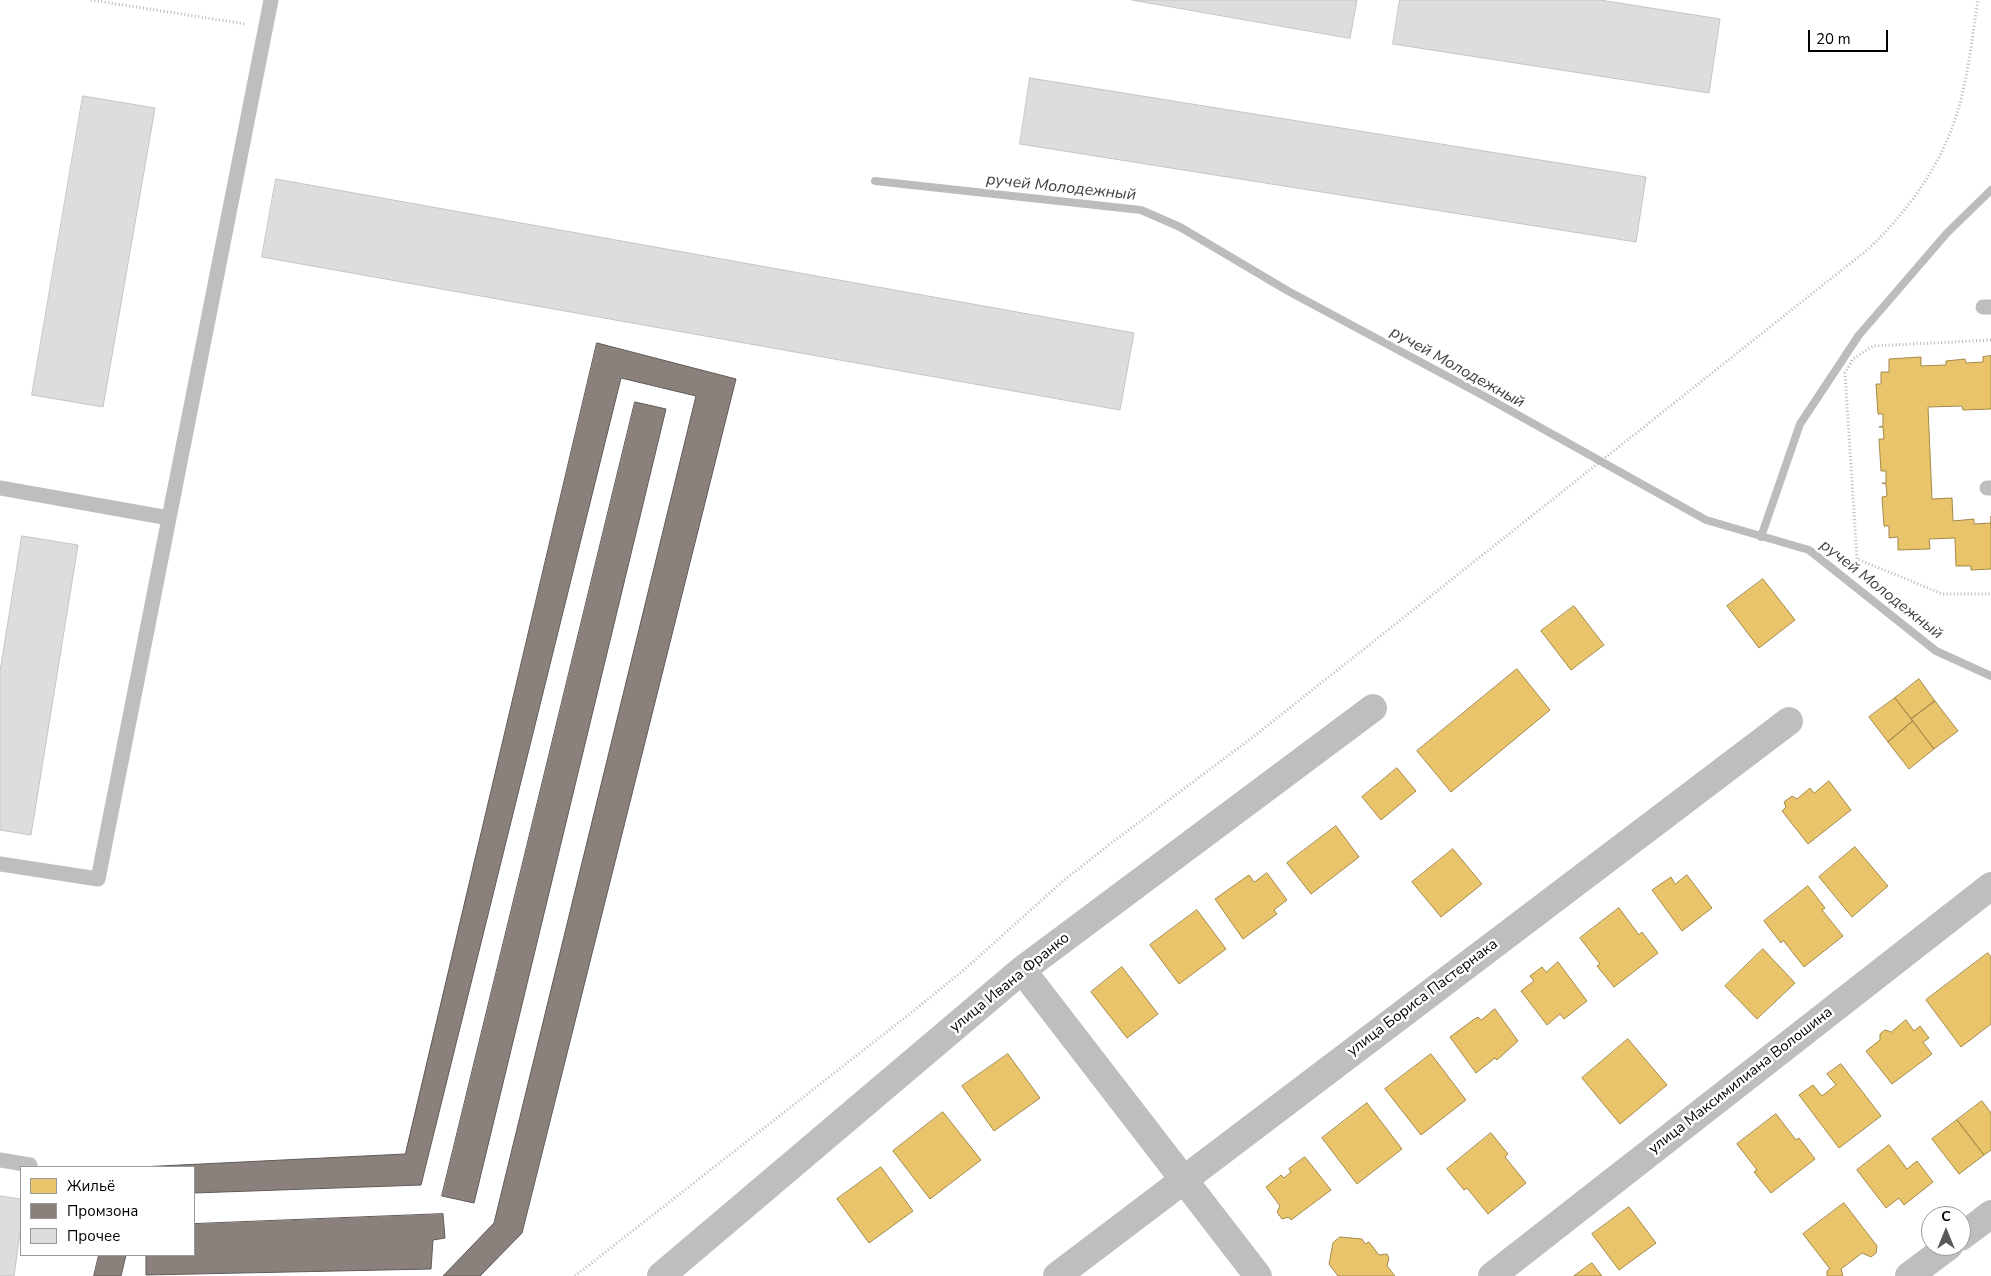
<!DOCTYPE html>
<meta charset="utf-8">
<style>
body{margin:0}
#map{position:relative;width:1991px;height:1276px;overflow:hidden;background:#fff;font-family:"Nunito Sans",sans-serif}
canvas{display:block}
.legend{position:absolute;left:20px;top:1166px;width:175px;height:90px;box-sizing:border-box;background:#fff;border:1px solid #999;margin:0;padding:6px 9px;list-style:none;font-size:15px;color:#000}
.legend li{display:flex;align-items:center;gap:10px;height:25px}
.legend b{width:25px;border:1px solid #999}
.north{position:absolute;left:1921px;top:1206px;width:50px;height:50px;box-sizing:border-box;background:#fff;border:1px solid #999;border-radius:50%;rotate:0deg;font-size:14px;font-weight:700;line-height:20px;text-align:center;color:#000}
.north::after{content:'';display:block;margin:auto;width:18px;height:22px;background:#595959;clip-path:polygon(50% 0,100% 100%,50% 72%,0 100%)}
.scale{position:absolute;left:1808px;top:30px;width:80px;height:22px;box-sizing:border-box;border:2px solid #000;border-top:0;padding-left:6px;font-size:15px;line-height:18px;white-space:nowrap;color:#000;-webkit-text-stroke:4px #fff;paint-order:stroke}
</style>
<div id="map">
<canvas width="1991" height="1276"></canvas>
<ul class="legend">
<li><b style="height:14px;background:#e9c46a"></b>Жильё</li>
<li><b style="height:14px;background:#8a817c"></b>Промзона</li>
<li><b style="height:14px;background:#ddd"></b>Прочее</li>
</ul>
<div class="north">С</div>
<div class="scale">20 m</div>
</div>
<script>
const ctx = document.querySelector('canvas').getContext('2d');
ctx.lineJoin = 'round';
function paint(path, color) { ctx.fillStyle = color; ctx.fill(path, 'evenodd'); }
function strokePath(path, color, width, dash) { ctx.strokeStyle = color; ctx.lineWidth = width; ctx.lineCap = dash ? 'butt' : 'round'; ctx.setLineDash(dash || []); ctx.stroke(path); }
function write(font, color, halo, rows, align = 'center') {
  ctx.font = font + ' "Nunito Sans",sans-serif'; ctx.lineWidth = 5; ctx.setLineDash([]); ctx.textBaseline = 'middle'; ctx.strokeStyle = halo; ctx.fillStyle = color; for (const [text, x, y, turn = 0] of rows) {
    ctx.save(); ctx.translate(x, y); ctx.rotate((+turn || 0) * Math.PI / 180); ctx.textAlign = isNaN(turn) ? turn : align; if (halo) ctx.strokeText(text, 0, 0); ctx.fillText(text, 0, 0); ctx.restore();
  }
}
const homes = new Path2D(`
 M1991,356V409L1963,410L1962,406L1928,407L1932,499L1952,498L1953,521L1974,519V524L1991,523V516V569L1971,570V566H1956L1955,538L1929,539L1930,549L1898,550V537L1889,538V526H1884L1882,497L1887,496L1886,484L1882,483H1886V471H1881L1879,439H1884L1883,427H1879L1883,426V414H1878L1876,384H1881V372H1889V359L1921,357V366L1946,365V361L1965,359L1966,363L1983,362V357Z
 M1763,579L1795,620L1759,648L1727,606Z
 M1574,606L1604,645L1571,670L1541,631Z
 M1517,669L1550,710L1451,792L1417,751Z
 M1919,679L1935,701L1911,719L1895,698Z
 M1895,698L1913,721L1888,742L1869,717Z
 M1935,701L1958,731L1934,749L1911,719Z
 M1913,721L1934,749L1909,769L1888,742Z
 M1397,768L1416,791L1381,820L1362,797Z
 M1829,781L1851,810L1808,844L1782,811L1786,807L1784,802L1792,796L1797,799L1810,788L1814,793Z
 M1336,826L1359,857L1311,894L1287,863Z
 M1855,847L1888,886L1852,917L1819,877Z
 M1453,849L1482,884L1441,917L1412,882Z
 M1267,873L1287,900L1274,910L1277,914L1243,939L1215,899L1249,875L1254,882Z
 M1687,875L1712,908L1682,931L1652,890L1671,877L1675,884Z
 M1808,886L1825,908L1822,910L1843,936L1804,967L1783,940L1781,943L1764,921Z
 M1619,908L1639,935L1642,932L1658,953L1614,987L1597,966L1600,964L1580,938Z
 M1197,910L1226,949L1179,984L1150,945Z
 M1763,949L1795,983L1757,1019L1725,986Z
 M1988,953L1991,957V1024L1961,1047L1926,1000Z
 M1558,962L1587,1001L1564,1019L1560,1014L1547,1025L1521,991L1534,981L1530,976L1542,967L1546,972Z
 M1122,967L1158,1014L1127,1038L1091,992Z
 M1495,1009L1518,1041L1497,1060L1495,1058L1476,1073L1450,1037L1473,1020L1478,1017L1481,1020Z
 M1906,1020L1914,1031L1920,1026L1929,1038L1923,1042L1932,1054L1892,1084L1866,1051L1880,1040V1034L1885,1030L1891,1032Z
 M1628,1039L1667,1085L1620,1124L1582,1078Z
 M1008,1054L1040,1098L994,1131L962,1086Z
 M1431,1054L1466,1100L1421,1135L1385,1089Z
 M1841,1064L1881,1116L1839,1148L1799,1095L1813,1085L1822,1096L1836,1085L1827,1074Z
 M1982,1101L1991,1113V1150L1984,1155L1957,1120Z
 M1367,1103L1402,1149L1357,1184L1322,1138Z
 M943,1112L981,1160L930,1199L893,1151Z
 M1776,1114L1796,1140L1799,1138L1815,1159L1771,1193L1754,1172L1757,1170L1737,1144Z
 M1957,1120L1984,1155L1959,1174L1932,1139Z
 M1491,1133L1508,1154L1505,1157L1526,1183L1488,1214L1467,1188L1464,1190L1447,1169Z
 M1889,1145L1907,1169L1917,1161L1933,1182L1904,1205L1899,1198L1886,1208L1857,1170Z
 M1305,1157L1331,1190L1291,1220L1289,1217L1282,1219L1277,1212L1280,1206L1266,1187L1281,1175L1284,1178L1291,1172L1289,1169Z
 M881,1167L913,1211L869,1243L837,1199Z
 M1844,1203L1877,1246L1876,1253L1871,1257L1862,1253L1841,1269L1843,1276H1827V1271L1830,1269L1803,1234Z
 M1629,1207L1656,1243L1619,1270L1592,1234Z
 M1340,1237L1362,1239L1365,1244L1369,1242L1379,1255L1387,1254L1389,1258L1387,1266L1395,1276H1338L1329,1264L1333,1243Z
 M1592,1263L1602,1276H1574Z`);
paint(homes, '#e9c46a');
strokePath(homes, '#a3894a', 1);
const industry = new Path2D(`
 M597,343L736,379L522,1233L480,1276H443L494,1223L696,396L621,378L421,1185L194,1193V1167H140L405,1154Z
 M635,402L666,409L474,1203L442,1196Z
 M443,1214L445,1238L433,1240L431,1269L146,1275V1255H194V1224Z
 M99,1255H126L121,1276H94Z`);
paint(industry, '#8a817c');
strokePath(industry, '#615a57', 1);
strokePath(new Path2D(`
 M875,181L1141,210L1180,227L1288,291L1484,396L1706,520L1809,550L1936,651L1991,676
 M1761,537L1800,424L1859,335L1947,233L1991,190`), '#bcbcbc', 8);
const building = new Path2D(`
 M1132,0H1357L1350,38Z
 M1400,0H1600L1720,19L1709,93L1393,44Z
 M1030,78L1646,177L1636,242L1020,144Z
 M83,96L155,108L103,407L32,395Z
 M276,179L1134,333L1120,410L262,257Z
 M22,536L78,545L31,835L0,830V672Z
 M0,1196L21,1199V1225L14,1276H0Z`);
paint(building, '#ddd');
strokePath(building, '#c5c5c5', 1);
strokePath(new Path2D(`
 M91,0L246,24
 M1991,340L1873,346L1853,359L1845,373L1857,559L1943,594H1991
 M575,1276L907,1016L965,969L1063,881L1110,844L1253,737L1867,250C1914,206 1949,154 1963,91C1970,61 1973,30 1978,0`), '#b8b8b8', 3, [1, 2.5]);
strokePath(new Path2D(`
 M1983,307H1991
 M0,488L169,518
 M1987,488H1991
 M0,864L98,879L271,0
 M0,1160L30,1165`), '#bebebe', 15);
strokePath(new Path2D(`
 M1022,970L1258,1276
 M1961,1237L1991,1214
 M661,1276L1022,970L1373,708
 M1057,1276L1789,721
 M1492,1276L1991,886
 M1909,1276L1949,1246`), '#bebebe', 28);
write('15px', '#000', '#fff', [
 ["улица Ивана Франко",1010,983,-39],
 ["улица Бориса Пастернака",1423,998,-37],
 ["улица Максимилиана Волошина",1741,1081,-38]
]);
write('italic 16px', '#414141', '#fff', [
 ["ручей Молодежный",1061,188,6],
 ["ручей Молодежный",1457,368,29],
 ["ручей Молодежный",1881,590,38]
]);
</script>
